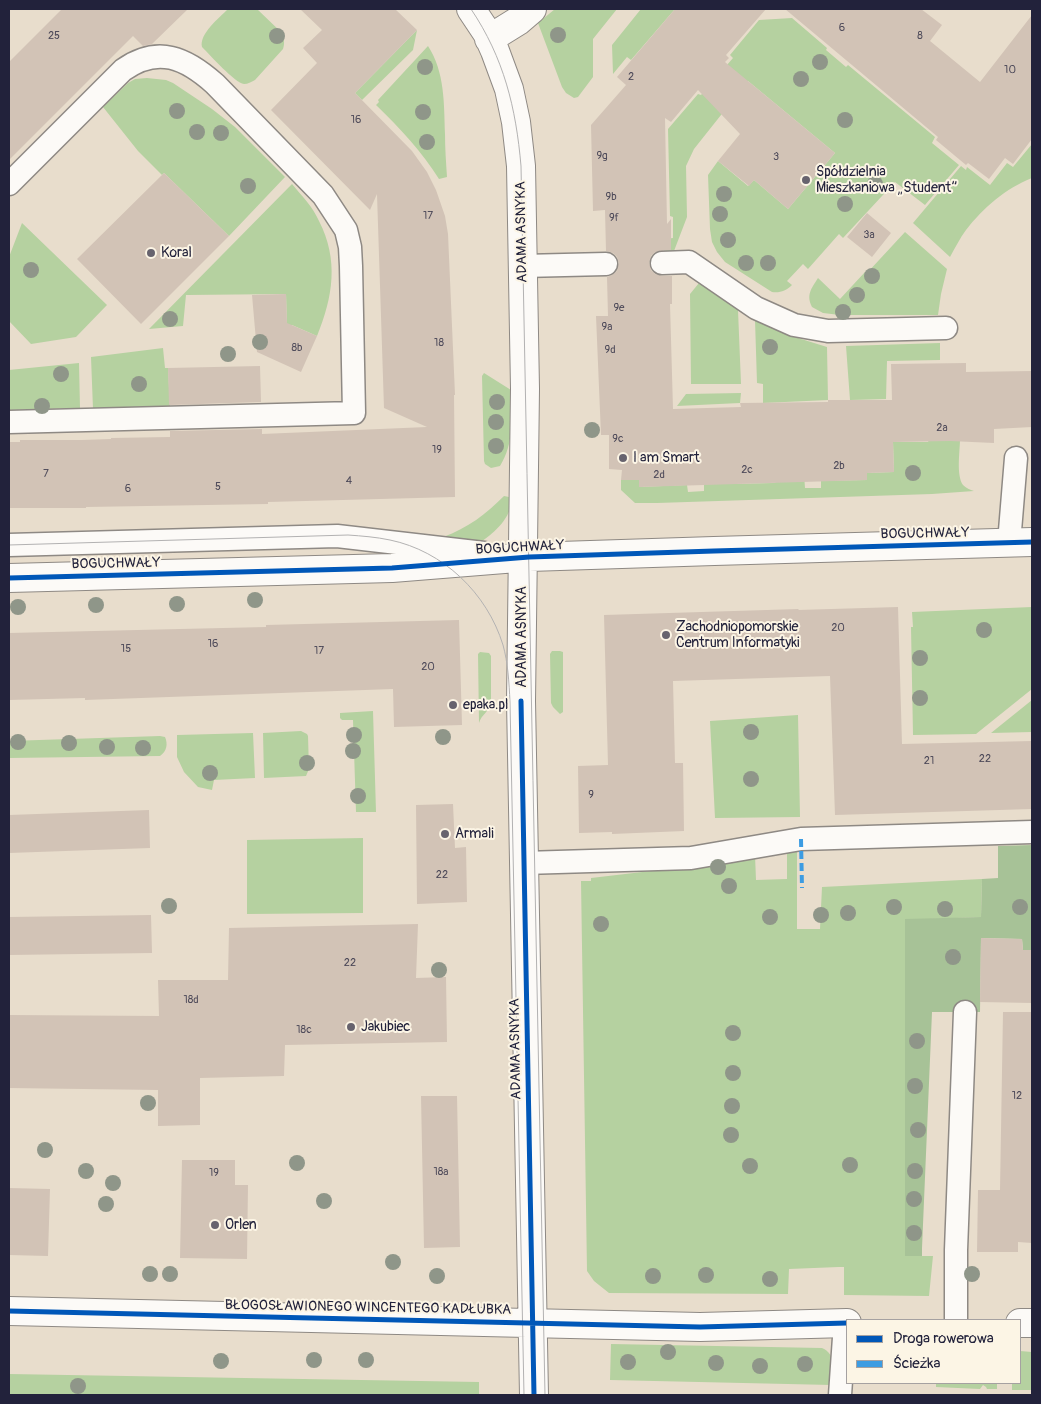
<!DOCTYPE html>
<meta charset="utf-8">
<style>
body{margin:0}
#map{position:relative;width:1041px;height:1404px;overflow:hidden;background:#e8ddcc;font-family:Pangolin,sans-serif}
canvas{display:block}
.frame{position:absolute;inset:0;border:10px solid #22223b;pointer-events:none}
.legend{position:absolute;left:846px;top:1319px;width:175px;height:65px;box-sizing:border-box;background:#fcf5e5;border:1px solid #a5a1a1;margin:0;padding:6px 9px;list-style:none;font-size:15px;color:#22223b}
.legend li{display:flex;align-items:center;gap:10px;height:25px}
.legend b{width:25px;border:1px solid #a5a1a1}
</style>
<div id="map">
<canvas width="1041" height="1404"></canvas>
<div class="frame"></div>
<ul class="legend">
<li><b style="height:6px;background:#0057b8"></b>Droga rowerowa</li>
<li><b style="height:6px;background:#3c9ce2"></b>Ścieżka</li>
</ul>
</div>
<script>
const ctx = document.querySelector('canvas').getContext('2d');
ctx.lineJoin = 'round';
function paint(path, color) { ctx.fillStyle = color; ctx.fill(path, 'evenodd'); }
function strokePath(path, color, width, dash) { ctx.strokeStyle = color; ctx.lineWidth = width; ctx.lineCap = dash ? 'butt' : 'round'; ctx.setLineDash(dash || []); ctx.stroke(path); }
function write(font, color, halo, rows, align = 'center') {
  ctx.font = font + ' Pangolin,sans-serif'; ctx.lineWidth = 4; ctx.setLineDash([]); ctx.textBaseline = 'middle'; ctx.strokeStyle = halo; ctx.fillStyle = color; for (const [text, x, y, turn = 0] of rows) {
    ctx.save(); ctx.translate(x, y); ctx.rotate((+turn || 0) * Math.PI / 180); ctx.textAlign = isNaN(turn) ? turn : align; if (halo) ctx.strokeText(text, 0, 0); ctx.fillText(text, 0, 0); ctx.restore();
  }
}
paint(new Path2D(`
 M228,9H257L282,33C284,39 285,43 283,49L255,80C251,82 248,84 244,84C235,83 210,55 202,47C199,34 219,18 228,9Z
 M555,9H617L593,39V77L578,97L574,98L566,93L562,87L538,23Z
 M641,9H675L631,60L627,57L613,74L612,45Z
 M792,18L827,48L826,50L846,67L848,65L935,137L932,143L959,165L925,205L895,182L843,238L839,234L808,269L803,264L787,281L792,285C786,291 780,293 772,292L725,262L717,252L712,242L710,229L708,175L718,161L748,186L754,180L788,209L835,153L748,81L694,149L686,166L687,217L674,251H664V239L673,238V217L670,216L668,129L698,94L701,95L733,58L730,55L759,20Z
 M417,30L413,50L362,100L355,93Z
 M428,46C445,72 444,104 445,134C445,148 446,162 447,177L439,179C422,152 400,128 376,105L379,102L378,100Z
 M147,78L166,80L173,83L212,109L235,127L285,177L229,236L164,173L162,175L138,151L103,107L128,83L135,79Z
 M1032,144V178C1006,188 983,208 966,230C960,238 955,248 950,257L913,223L961,166L966,170L967,167L990,185L1007,163L1013,167Z
 M292,184C302,196 313,207 319,221C339,260 333,297 317,336L292,325H287L286,294L186,295L183,326L149,329Z
 M22,223L107,305L76,337L31,344L9,321V257Z
 M905,232L947,269L941,294L938,315H840L823,313L812,307C806,295 811,289 818,278L840,299L865,272L867,273Z
 M699,283L738,310L741,384H691L690,294Z
 M755,320L785,334L827,347L828,400L763,403V384L757,383Z
 M940,343V360L887,361L886,399L850,400L846,346Z
 M163,348L165,368H168L170,406L93,409L91,357Z
 M79,363L80,408L9,410V370Z
 M484,373L511,390L512,393C512,418 514,444 500,466L491,468L485,464L484,461L482,376Z
 M741,393L740,403L677,406L686,394Z
 M960,439C960,451 956,475 963,485C966,488 970,490 974,491L932,494L657,503H635L621,490V480H639V487L687,485L688,492L704,491V477L734,484L773,483L804,474L805,488H821V481L867,480V473L894,472L893,442H928L929,440Z
 M504,496L509,497L512,499C511,518 495,532 481,542L446,540L443,537C468,528 486,514 504,496Z
 M1032,607V689L976,734L913,735L911,627H913L912,612Z
 M552,651H560L563,652V712L560,714L553,707L551,703L550,654Z
 M480,652L489,653L491,656V702C490,711 481,715 479,723L478,654Z
 M1032,700V732L991,733Z
 M373,711L376,812H356L353,720H342L340,718V713Z
 M798,715L800,817L715,818L710,721Z
 M301,731L307,734L308,736L309,769L306,776L264,778L263,733Z
 M253,733L255,778L214,780L212,790L198,787L184,772L177,757V735Z
 M160,736L165,737C168,744 167,751 160,756L9,758V741Z
 M363,838V913L247,914V840Z
 M797,852V929H820L822,887L982,879L981,917L905,920L906,1256H933L929,1296L844,1295V1267H839L789,1269L788,1294L609,1293L594,1281L587,1271L581,881H591V878L668,869L755,855L756,880L787,879V853Z
 M611,1344L822,1348C837,1354 832,1371 832,1385L610,1380Z
 M1020,1351L1032,1352V1390H1012V1383H1020Z
 M9,1374L479,1382V1395H9Z
 M936,1383H997V1389H987L986,1387L983,1385L980,1389L936,1387Z`), '#b5d1a0');
paint(new Path2D(`
 M1032,845V950H1023L1022,939L981,938L980,1012H932L922,1248V1256H905V919L981,917L982,879L998,878V846Z`), '#a7c297');
paint(new Path2D(`
 M62,9H188L152,44L143,46L133,36L9,160V62Z
 M300,9H395L417,30L355,93L412,151L427,172L436,190L445,216L448,234L455,395H454L455,497L268,502V504L86,507V508H9V442H20V440H82L111,439V438L170,437V431L262,429V434L427,427L384,408L377,194L370,210L271,110L317,63L303,48L322,30Z
 M675,9H766L726,55L729,58L725,62L835,153L788,209L754,180L749,186L718,161L740,134L698,90L671,122L665,118L667,224L671,219V250L655,252L651,256L649,263L651,270L655,274L662,276H672V304H670L673,409L741,407L740,403L828,402V400H892L891,364L966,363V372L1032,371V427L994,429V443L950,441L893,442L894,472L867,473V480L639,487V480H621L622,470L609,469V435H601L596,316H608L607,277L612,275L617,271L619,263L617,257L613,253L606,251L605,210L593,211L591,125L626,85L617,77Z
 M785,9H921L942,25L930,41L980,82L1032,15V139L1013,164L1005,158L989,179L968,163L966,165L936,140L938,137Z
 M164,173L229,236L141,324L77,259Z
 M867,213L891,233L872,257L847,237Z
 M286,294L287,323L317,336L301,372L257,352L252,295Z
 M260,366L261,402L169,405L168,368Z
 M898,607L902,744L1032,741V809L835,815L830,676L673,681L675,763H683L684,831L612,834V832L579,833L578,766L608,765L604,615L799,609L798,610Z
 M459,620L462,725L394,727L393,689L85,700V698L9,700V633L266,627V625Z
 M453,804L455,848L466,847L467,902L417,904L416,805Z
 M149,810L150,848L9,853V815Z
 M151,915L152,953L9,955V917Z
 M418,924L416,978L446,977L447,1042L285,1045L284,1076L200,1078V1125L158,1126V1090L9,1088V1015L159,1016L158,980H228L229,928Z
 M981,938L1022,939L1023,950H1032V1003L980,1002Z
 M1003,1012H1032V1243L1018,1242V1252H977L978,1190H1000Z
 M421,1096H457L460,1247L424,1248Z
 M182,1160H235V1185H248L247,1259L180,1258Z
 M9,1188L50,1189L48,1256L9,1255Z`), '#d2c3b6');
const service = new Path2D(`
 M9,184L123,70C158,45 186,58 215,84L323,195L346,230L350,247L351,266L354,413L9,422
 M662,263L689,262L756,308L794,325L828,331L946,328
 M523,266L606,264
 M1009,543L1016,458
 M9,545L337,536L484,553
 M524,863L691,858L801,839L1032,832
 M956,1320V1250L965,1012
 M840,1395L845,1323`);
const minor = new Path2D(`
 M471,9L487,33L495,51L509,89L516,122L521,166L525,389L521,701L534,1395
 M489,39L518,21L532,9
 M9,578L392,568L529,557L714,551L1032,542
 M9,1311L700,1327L847,1323
 M1020,1323H1032`);
strokePath(service, '#8e8984', 25);
strokePath(minor, '#8e8984', 30);
strokePath(service, '#fcfaf7', 22);
strokePath(minor, '#fcfaf7', 28);
strokePath(new Path2D(`
 M471,9C504,58 516,108 521,166L545,1395
 M9,545L348,535C362,536 376,537 390,540C443,551 487,593 503,645C508,663 509,682 510,702L524,1395`), '#b3b2b2', 1);
strokePath(new Path2D(`
 M801,839L802,888`), '#3c9ce2', 4, [8, 4]);
strokePath(new Path2D(`
 M9,578L392,568L529,557L714,551L1032,542
 M521,701L534,1395
 M9,1311L700,1327L847,1323`), '#0057b8', 5);
ctx.fillStyle = '#8f9689';
for (const [x, y] of [
 [558,35],
 [277,36],
 [820,62],
 [425,67],
 [801,79],
 [177,111],
 [423,112],
 [845,120],
 [197,132],
 [221,133],
 [427,142],
 [875,184],
 [248,186],
 [724,194],
 [845,204],
 [720,214],
 [728,240],
 [746,263],
 [768,263],
 [31,270],
 [872,276],
 [857,295],
 [843,312],
 [170,319],
 [260,342],
 [770,347],
 [228,354],
 [61,374],
 [139,384],
 [497,402],
 [42,406],
 [496,422],
 [592,430],
 [496,446],
 [913,473],
 [255,600],
 [177,604],
 [96,605],
 [18,607],
 [984,630],
 [920,658],
 [920,698],
 [751,732],
 [354,735],
 [443,737],
 [18,742],
 [69,743],
 [107,747],
 [143,748],
 [353,751],
 [307,763],
 [210,773],
 [751,779],
 [358,796],
 [718,867],
 [729,886],
 [169,906],
 [894,907],
 [1020,907],
 [945,909],
 [848,913],
 [821,915],
 [770,917],
 [601,924],
 [953,957],
 [439,970],
 [733,1033],
 [917,1041],
 [733,1073],
 [915,1086],
 [148,1103],
 [732,1106],
 [918,1130],
 [731,1135],
 [45,1150],
 [297,1163],
 [850,1165],
 [750,1166],
 [86,1171],
 [915,1171],
 [113,1183],
 [914,1199],
 [324,1201],
 [106,1204],
 [914,1233],
 [393,1262],
 [150,1274],
 [170,1274],
 [972,1274],
 [706,1275],
 [437,1276],
 [653,1276],
 [770,1279],
 [668,1352],
 [314,1360],
 [366,1360],
 [221,1361],
 [628,1362],
 [716,1363],
 [805,1364],
 [760,1366],
 [78,1386]
]) { ctx.beginPath(); ctx.arc(x, y, 8, 0, 2 * Math.PI); ctx.fill(); }
for (const [x, y, r, color] of [
 [806,180,5,"#67636e"],
 [151,253,5,"#67636e"],
 [623,458,5,"#67636e"],
 [666,635,5,"#67636e"],
 [453,705,5,"#67636e"],
 [445,834,5,"#67636e"],
 [351,1027,5,"#67636e"],
 [215,1225,5,"#67636e"]
]) { const dot = new Path2D(); dot.arc(x, y, r, 0, 2 * Math.PI); ctx.fillStyle = color; ctx.fill(dot); strokePath(dot, '#fcf5e5', 2); }
write('11px', '#504c5b', null, [
 ["6",842,28],
 ["25",54,36],
 ["8",920,36],
 ["10",1010,70],
 ["2",631,77],
 ["16",356,120],
 ["9g",602,156],
 ["3",776,157],
 ["9b",611,197],
 ["17",428,216],
 ["9f",614,218],
 ["3a",869,235],
 ["9e",619,308],
 ["9a",607,327],
 ["18",439,343],
 ["8b",297,348],
 ["9d",610,350],
 ["2a",942,428],
 ["9c",618,439],
 ["19",437,450],
 ["2b",839,466],
 ["2c",747,470],
 ["7",46,474],
 ["2d",659,475],
 ["4",349,481],
 ["5",218,487],
 ["6",128,489],
 ["20",838,628],
 ["16",213,644],
 ["15",126,649],
 ["17",319,651],
 ["20",428,667],
 ["22",985,759],
 ["21",929,761],
 ["9",591,795],
 ["22",442,875],
 ["22",350,963],
 ["18d",191,1000],
 ["18c",304,1030],
 ["12",1017,1096],
 ["18a",441,1172],
 ["19",214,1173]
]);
write('14px', '#22223b', '#fcf5e5', [
 ["Spółdzielnia",816,172],
 ["Mieszkaniowa „Student”",816,188],
 ["Koral",161,253],
 ["I am Smart",633,458],
 ["Zachodniopomorskie",676,627],
 ["Centrum Informatyki",676,643],
 ["epaka.pl",463,705],
 ["Armali",455,834],
 ["Jakubiec",361,1027],
 ["Orlen",225,1225]
], 'left');
write('14px', '#22223b', '#fcf5e5', [
 ["ADAMA ASNYKA",522,232,-91],
 ["BOGUCHWAŁY",925,534,-1],
 ["BOGUCHWAŁY",520,548,-3],
 ["BOGUCHWAŁY",116,564,-1],
 ["ADAMA ASNYKA",522,637,-90],
 ["ADAMA ASNYKA",516,1049,-91],
 ["BŁOGOSŁAWIONEGO WINCENTEGO KADŁUBKA",368,1308,1]
]);
</script>
